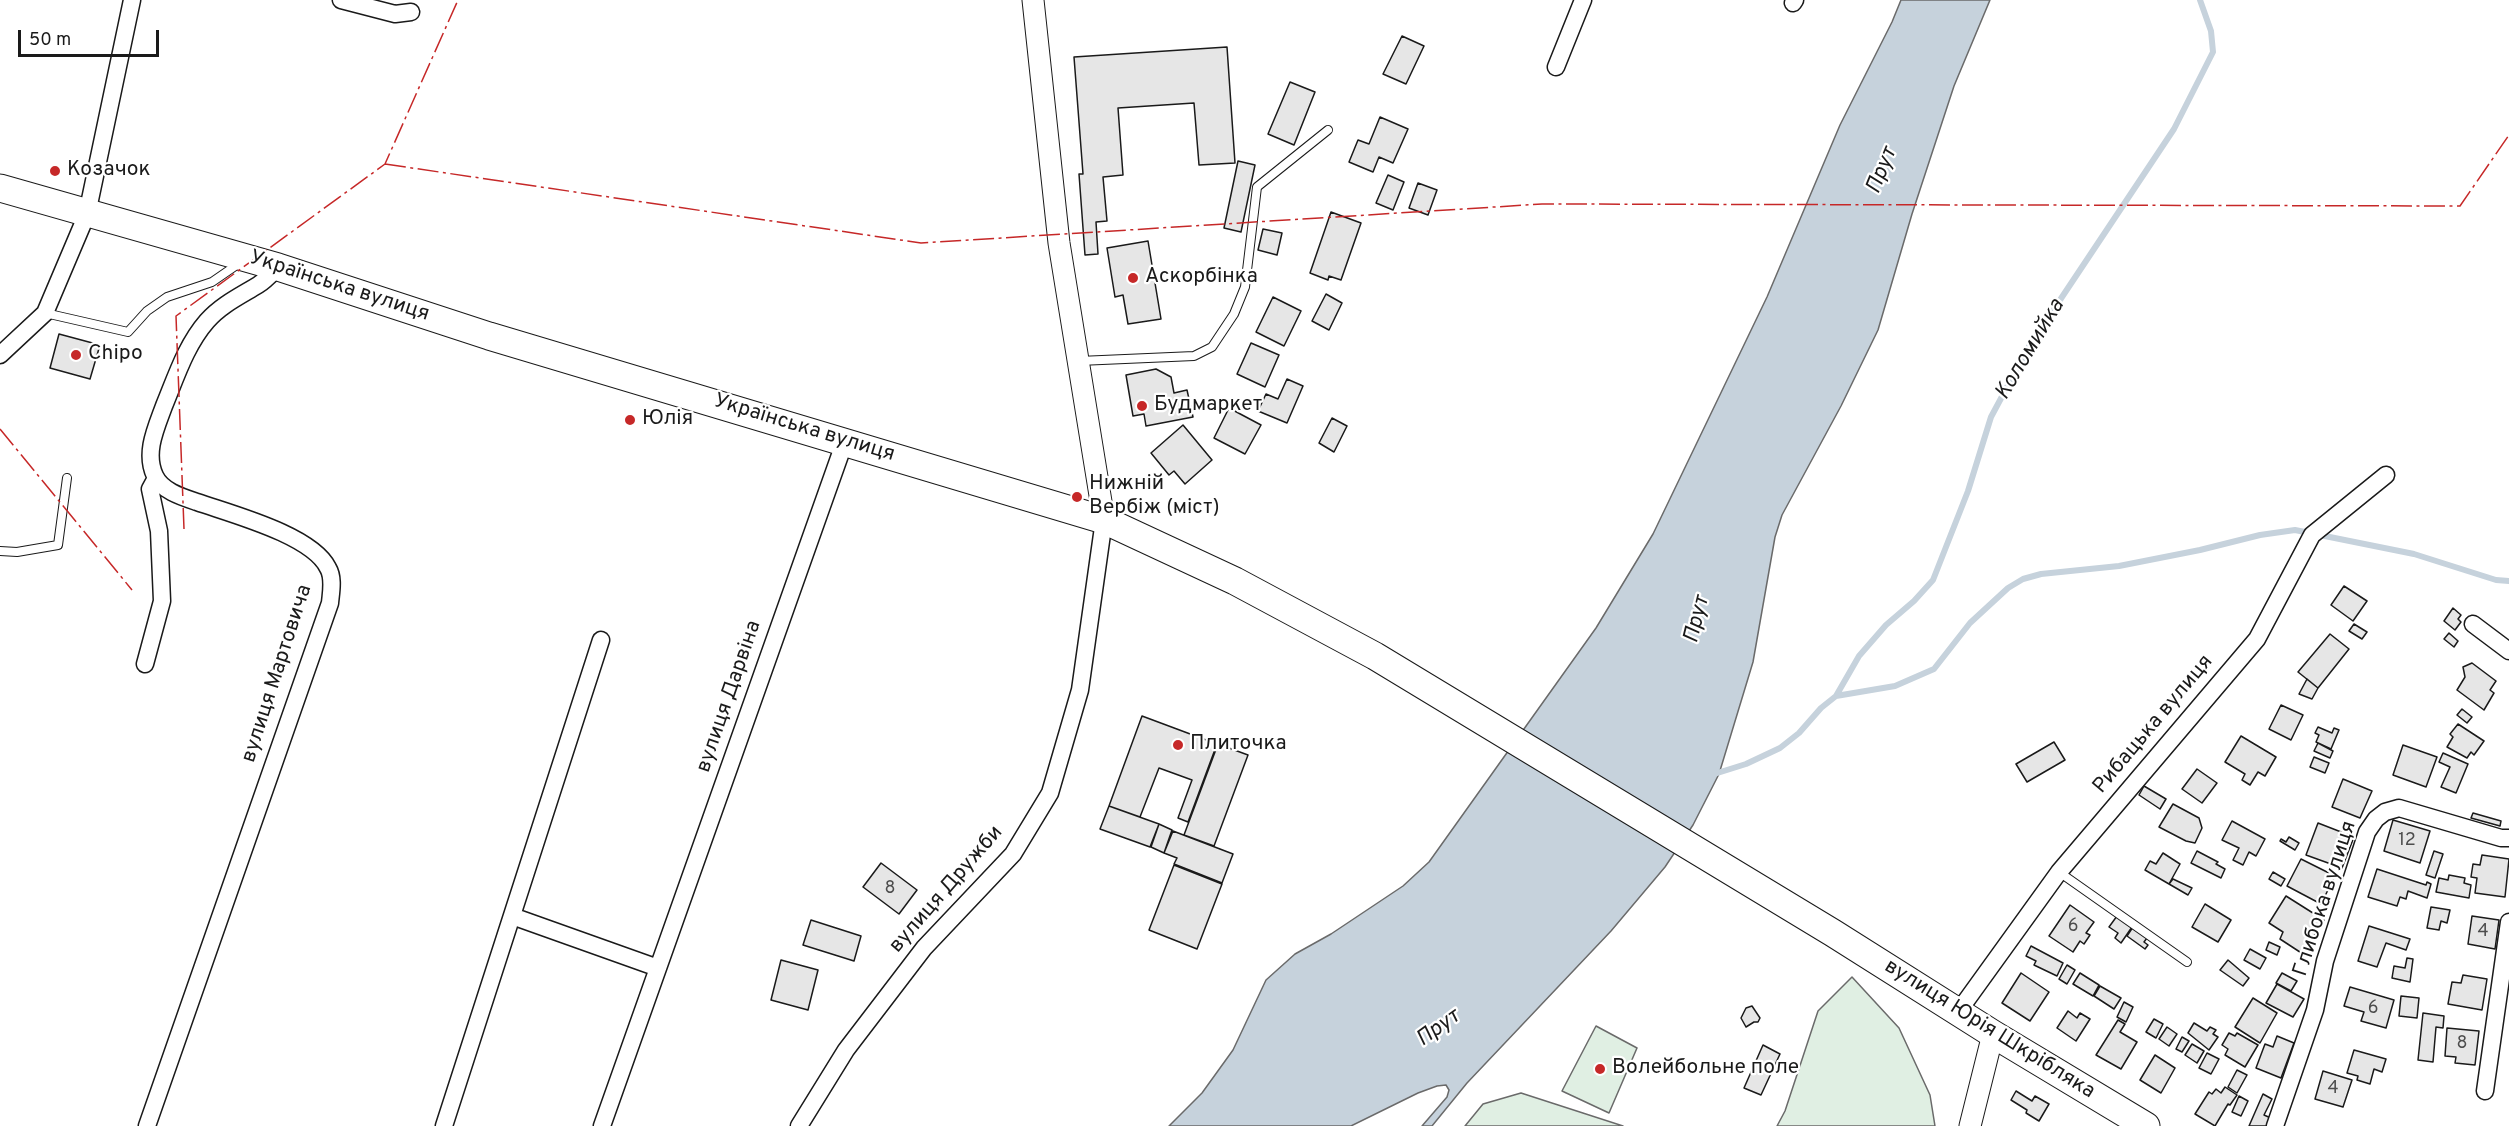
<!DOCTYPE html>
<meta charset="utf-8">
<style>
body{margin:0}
#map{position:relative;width:2509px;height:1126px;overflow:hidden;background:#fff;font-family:Overpass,sans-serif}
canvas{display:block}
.scale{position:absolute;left:18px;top:30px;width:141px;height:27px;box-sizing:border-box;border:3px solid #1a1a1a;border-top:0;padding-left:8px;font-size:18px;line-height:21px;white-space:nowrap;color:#1a1a1a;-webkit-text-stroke:4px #fff;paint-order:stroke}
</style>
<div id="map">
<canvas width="2509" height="1126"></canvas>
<div class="scale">50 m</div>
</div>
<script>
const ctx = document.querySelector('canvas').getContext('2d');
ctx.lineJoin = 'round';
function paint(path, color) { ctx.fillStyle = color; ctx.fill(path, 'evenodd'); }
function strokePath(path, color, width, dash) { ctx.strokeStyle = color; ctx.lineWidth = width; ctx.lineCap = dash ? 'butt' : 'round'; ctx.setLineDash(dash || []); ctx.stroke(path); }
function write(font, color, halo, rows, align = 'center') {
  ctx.font = font + ' Overpass,sans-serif'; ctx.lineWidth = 4.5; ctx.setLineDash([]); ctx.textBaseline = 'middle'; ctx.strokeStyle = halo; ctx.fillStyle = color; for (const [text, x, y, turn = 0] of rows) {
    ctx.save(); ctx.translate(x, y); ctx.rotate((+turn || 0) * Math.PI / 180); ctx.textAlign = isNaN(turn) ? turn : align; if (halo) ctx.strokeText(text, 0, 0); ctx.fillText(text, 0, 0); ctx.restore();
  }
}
const green = new Path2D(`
 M1852,977L1899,1028L1930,1095L1935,1126H1777L1785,1111L1818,1011Z
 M1596,1026L1637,1048L1609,1113L1562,1091Z
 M1521,1093L1623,1126H1465L1483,1104Z`);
paint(green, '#e0efe3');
strokePath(green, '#6a6a6a', 1.5);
const water = new Path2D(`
 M1901,0H1990L1954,86L1912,214L1878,330L1841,406L1782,515L1775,537L1753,662L1719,774L1693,825L1665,867L1611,931L1467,1083L1432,1126H1422L1447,1097L1449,1090L1446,1085L1437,1086L1418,1093L1351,1126H1169L1202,1093L1233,1050L1266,980L1295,954L1331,934L1403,886L1429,862L1596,628L1653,534L1767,297L1840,125L1892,22Z`);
paint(water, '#c6d2dc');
strokePath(water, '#6a6a6a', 1.5);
strokePath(new Path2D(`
 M1836,696L1859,656L1886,625L1914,601L1933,580L1968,491L1991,417L2028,348L2174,129L2213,52L2211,31L2200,0
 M1711,775L1746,764L1780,748L1799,733L1821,708L1836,696L1895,686L1934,669L1970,623L2008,588L2023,579L2041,574L2119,566L2200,550L2260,535L2295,530L2414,554L2496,580L2509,581`), '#c6d2dc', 6);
const building = new Path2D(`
 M1402,36L1424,46L1406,84L1383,74Z
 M1227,47L1235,163L1199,165L1194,103L1118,108L1123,175L1103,177L1107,221L1096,222L1098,254L1085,255L1079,174H1083L1074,57Z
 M1290,82L1315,92L1294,145L1268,134Z
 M1380,117L1408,129L1393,163L1379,157L1373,172L1349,162L1358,140L1369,144Z
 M1238,161L1255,165L1241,232L1224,228Z
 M1388,175L1404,182L1393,210L1376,203Z
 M1418,183L1437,190L1428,215L1409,208Z
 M1331,212L1361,223L1341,280L1329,276L1328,280L1310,273Z
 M1263,229L1282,233L1277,255L1258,250Z
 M1148,241L1161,319L1128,324L1123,295L1115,297L1107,248Z
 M1326,294L1342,303L1329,330L1312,321Z
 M1273,297L1301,311L1284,346L1256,332Z
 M59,334L100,345L90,379L50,368Z
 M1251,343L1279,355L1265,387L1237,374Z
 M1156,369L1171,377L1174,393L1187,390L1193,417L1146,426L1144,414L1133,416L1126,375Z
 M1287,379L1303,386L1287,423L1258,411L1266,394L1278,399Z
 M1229,408L1261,425L1245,454L1214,438Z
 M1332,418L1347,426L1334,452L1319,443Z
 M1183,425L1212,460L1185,484L1174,471L1169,475L1151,453Z
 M2344,586L2367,601L2353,621L2331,605Z
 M2453,608L2461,615L2458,619L2461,622L2455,630L2444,621Z
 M2354,624L2367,632L2362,639L2349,631Z
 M2449,633L2458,641L2454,647L2444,639Z
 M2330,634L2349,649L2318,688L2298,672Z
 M2472,663L2496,681L2490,690L2494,693L2484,710L2457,690L2465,677L2463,667Z
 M2307,679L2318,688L2312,699L2299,694Z
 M2281,705L2303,715L2291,740L2269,729Z
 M2462,709L2472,717L2467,723L2457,715Z
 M1142,716L1217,744L1188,822L1178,818L1192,780L1159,768L1140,817L1109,806Z
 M2458,724L2484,741L2474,755L2471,752L2467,758L2447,747L2453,737L2450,734Z
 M2318,727L2332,733L2334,728L2339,730L2331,749L2316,742L2319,735L2315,733Z
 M2241,736L2276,757L2265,776L2258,772L2250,785L2242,780L2245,774L2225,762Z
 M2054,742L2065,760L2027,782L2016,764Z
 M2318,743L2333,751L2330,758L2314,751Z
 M1218,744L1248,755L1214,846L1184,835Z
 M2403,745L2437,757L2426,787L2393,775Z
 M2443,753L2468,764L2456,793L2441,787L2450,767L2439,762Z
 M2314,757L2329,763L2325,773L2310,767Z
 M2197,769L2217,783L2202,803L2182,789Z
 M2343,779L2372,791L2360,818L2332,807Z
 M2144,786L2166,799L2160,809L2139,795Z
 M2173,804L2199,818L2202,828L2195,843L2186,841L2159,827Z
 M1109,806L1159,824L1150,847L1100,829Z
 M2473,813L2501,821L2500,826L2471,818Z
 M2393,820L2430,831L2420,863L2384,851Z
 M2232,821L2265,839L2256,856L2249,852L2243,865L2233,860L2239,848L2222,840Z
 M2318,823L2354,837L2342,868L2306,855Z
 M1159,824L1172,830L1164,853L1151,847Z
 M1173,831L1233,854L1222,883L1174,864L1177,858L1164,853Z
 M2289,837L2299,843L2295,850L2280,841L2281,839L2286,842Z
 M2197,851L2218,862L2216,864L2225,869L2221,878L2191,863Z
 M2434,851L2443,854L2435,878L2426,875Z
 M2163,853L2180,864L2169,884L2145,870L2150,861L2156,864Z
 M2482,855L2509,859L2505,897L2475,893L2477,878L2471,877L2473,864L2480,865Z
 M2301,859L2335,876L2321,904L2287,886Z
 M881,863L917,890L899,914L863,887Z
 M1174,865L1222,884L1197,949L1149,930Z
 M2377,869L2426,885L2427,882L2431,884L2427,898L2408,891L2406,899L2400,897L2397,906L2368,897Z
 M2273,872L2285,879L2281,886L2269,879Z
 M2449,875L2465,878L2464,883L2471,885L2469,898L2436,892L2439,878L2448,880Z
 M2173,879L2192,888L2188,895L2169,884Z
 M2286,896L2324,920L2307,947L2310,949L2306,956L2280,939L2283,932L2269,923Z
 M2205,904L2231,920L2218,942L2192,927Z
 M2070,905L2094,922L2086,933L2090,935L2084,944L2080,941L2073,952L2049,936Z
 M2431,907L2450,910L2447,923L2441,921L2439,930L2427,928Z
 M2117,916L2132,927L2121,943L2115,938L2118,933L2109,927Z
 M2472,916L2499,920L2495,949L2468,944Z
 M811,920L861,936L854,961L803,945Z
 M2369,926L2410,939L2406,950L2386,943L2377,967L2358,961Z
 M2133,927L2147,938L2144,942L2148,945L2145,949L2127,936Z
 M2269,942L2280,947L2277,955L2266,950Z
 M2031,946L2063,963L2057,976L2034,965L2036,961L2026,956Z
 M2250,949L2266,958L2260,969L2244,960Z
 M2407,958L2413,959L2410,982L2392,978L2394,966L2405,968Z
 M781,960L818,970L808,1010L771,1000Z
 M2228,960L2249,978L2243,986L2220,970Z
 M2067,965L2075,970L2067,984L2059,979Z
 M2021,973L2049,992L2030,1021L2002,1003Z
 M2080,973L2099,985L2093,996L2073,984Z
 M2282,973L2297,981L2291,991L2276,983Z
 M2463,975L2487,979L2482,1010L2448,1004L2452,982L2461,983Z
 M2277,984L2304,999L2293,1017L2266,1003Z
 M2100,986L2121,998L2114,1009L2094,996Z
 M2350,987L2394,1000L2386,1028L2361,1021L2364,1012L2344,1006Z
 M2401,996L2419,998L2417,1018L2399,1016Z
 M2253,998L2277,1013L2260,1043L2235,1027Z
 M2124,1002L2133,1007L2126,1022L2117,1017Z
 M1752,1006L1760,1018L1758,1022H1754L1746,1027L1741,1018L1746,1008Z
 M2068,1011L2077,1018L2080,1013L2090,1019L2076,1041L2057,1028Z
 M2423,1013L2444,1016L2443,1028L2436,1027L2433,1062L2418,1060Z
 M2154,1019L2163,1024L2156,1038L2146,1032Z
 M2118,1020L2125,1024L2120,1032L2137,1042L2121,1069L2096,1055Z
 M2194,1023L2207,1031L2210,1027L2216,1030L2213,1034L2218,1037L2209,1050L2188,1033Z
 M2167,1027L2177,1034L2169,1046L2159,1039Z
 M2447,1028L2479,1031L2475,1065L2455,1063L2456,1057L2445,1056Z
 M2229,1033L2235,1036L2237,1033L2258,1045L2245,1067L2225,1055L2228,1049L2222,1045Z
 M2277,1036L2294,1043L2281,1078L2256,1068L2265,1044L2273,1047Z
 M2182,1037L2189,1041L2182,1052L2176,1049Z
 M2192,1044L2204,1051L2197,1063L2185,1055Z
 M1763,1045L1780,1054L1761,1095L1744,1088Z
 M2354,1050L2386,1059L2382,1072L2374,1069L2370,1084L2357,1080L2358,1076L2347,1073Z
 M2207,1053L2219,1059L2211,1074L2199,1068Z
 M2155,1055L2175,1068L2161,1093L2140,1080Z
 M2237,1070L2247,1075L2237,1093L2228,1087Z
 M2323,1071L2352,1080L2343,1107L2315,1099Z
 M2225,1087L2237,1095L2230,1105L2228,1104L2215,1126L2195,1114L2209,1092L2212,1094L2216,1089L2221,1093Z
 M2016,1091L2032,1101L2035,1096L2049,1104L2039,1121L2026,1113L2027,1110L2011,1100Z
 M2263,1094L2272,1099L2264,1115L2273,1119L2270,1126H2249Z
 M2239,1096L2248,1101L2241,1116L2232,1112Z`);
paint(building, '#e6e6e6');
strokePath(building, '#1a1a1a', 1.5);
const service = new Path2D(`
 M45,313L128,332L147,311L167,297L212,282L241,262
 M1079,361L1194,356L1212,347L1234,314L1245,287L1257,187L1328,130
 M0,551L17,552L58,545L67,478
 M2059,872L2187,962`);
const minor = new Path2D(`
 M341,0L395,14L411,12
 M1793,3L1795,0
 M1556,67L1583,0
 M0,355L45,313L87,214L132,0
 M2473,624L2509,651
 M145,664L162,601L159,531L150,489L156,478
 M512,916L658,968
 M1958,1012L2059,872L2257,639L2312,535L2386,475
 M2485,1091L2509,922
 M147,1126L330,603C331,592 334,578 328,568C312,535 231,514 197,502C182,497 162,491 155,476C144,453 156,428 164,406C176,377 186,345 207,321C221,305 240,296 258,285C266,280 272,273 278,267
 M444,1126L601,640
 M602,1126L845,441
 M799,1126L846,1050L924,948L1013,854L1050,793L1080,690L1104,520
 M2275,1126L2315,1010L2325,961L2367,832L2376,819L2385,812L2399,808L2501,838H2509`);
const tertiary = new Path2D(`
 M1033,0L1059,243L1104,520
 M1970,1126L1993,1034`);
const primary = new Path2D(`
 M0,188L278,267L489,336L1104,520L1235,581L1375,656L1833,933L1993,1034L2146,1126`);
strokePath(service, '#1a1a1a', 10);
strokePath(minor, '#1a1a1a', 19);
strokePath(tertiary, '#1a1a1a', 23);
strokePath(primary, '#1a1a1a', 29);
strokePath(service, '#fff', 8);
strokePath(minor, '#fff', 16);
strokePath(tertiary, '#fff', 21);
strokePath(primary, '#fff', 27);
strokePath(new Path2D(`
 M385,164L921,243L1542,204L2460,206L2509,135
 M0,429L132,590
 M184,529L176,316L385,164L458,0`), '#c62828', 1.5, [21, 4.5, 3, 4.5]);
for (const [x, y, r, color] of [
 [55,171,6,"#c62828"],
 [1133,278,6,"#c62828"],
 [76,355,6,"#c62828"],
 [1142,406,6,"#c62828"],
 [630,420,6,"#c62828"],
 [1077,497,6,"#c62828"],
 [1178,745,6,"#c62828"],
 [1600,1069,6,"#c62828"]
]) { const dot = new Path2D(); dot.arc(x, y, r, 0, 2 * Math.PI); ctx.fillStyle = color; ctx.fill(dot); strokePath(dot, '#fff', 2); }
write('18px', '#4d4d4d', null, [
 ["12",2407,841],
 ["8",890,889],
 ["6",2073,927],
 ["4",2483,932],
 ["6",2373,1009],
 ["8",2462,1044],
 ["4",2333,1089]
]);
write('21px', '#1a1a1a', '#fff', [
 ["Козачок",67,171],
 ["Аскорбінка",1145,278],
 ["Chipo",88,355],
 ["Будмаркет",1154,406],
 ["Юлія",642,420],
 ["Нижній",1089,485],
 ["Вербіж (міст)",1089,509],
 ["Плиточка",1190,745],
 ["Волейбольне поле",1612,1069]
], 'left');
write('21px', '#1a1a1a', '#fff', [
 ["Українська вулиця",339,287,18],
 ["Українська вулиця",804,429,17],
 ["вулиця Мартовича",278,674,-72],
 ["вулиця Дарвіна",730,697,-71],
 ["Рибацька вулиця",2154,725,-50],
 ["вулиця Дружби",947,890,-49],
 ["Глибока вулиця",2326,899,-72],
 ["вулиця Юрія Шкрібляка",1989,1030,32]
]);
write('italic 22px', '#1a1a1a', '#fff', [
 ["Прут",1883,171,-68],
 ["Коломийка",2031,350,-59],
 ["Прут",1698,620,-76],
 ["Прут",1439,1029,-36]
]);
</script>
